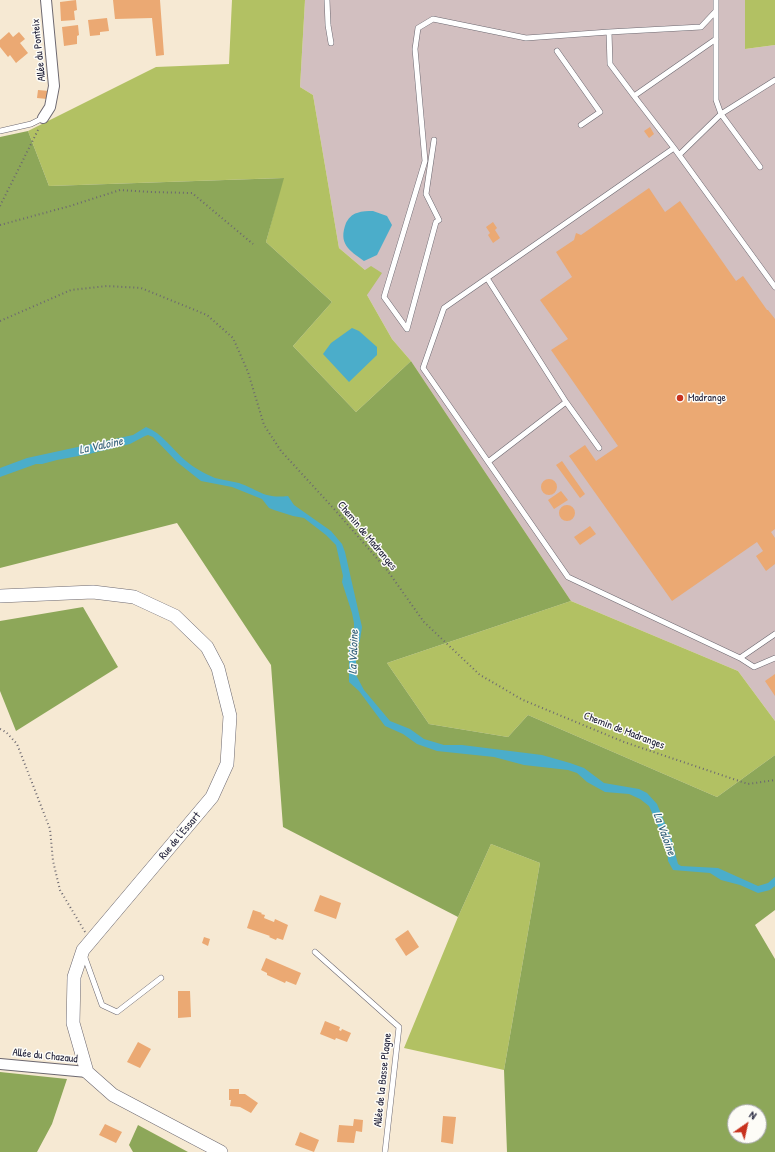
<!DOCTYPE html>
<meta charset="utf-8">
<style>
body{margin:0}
#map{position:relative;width:775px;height:1152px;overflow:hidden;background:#f6e9d3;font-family:"Patrick Hand",sans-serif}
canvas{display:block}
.north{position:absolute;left:727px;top:1104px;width:40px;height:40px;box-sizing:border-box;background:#fdfcf7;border:1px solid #a5a5ac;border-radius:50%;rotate:34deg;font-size:11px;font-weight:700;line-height:16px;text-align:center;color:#22223b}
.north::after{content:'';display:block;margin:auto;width:14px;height:18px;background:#c8321e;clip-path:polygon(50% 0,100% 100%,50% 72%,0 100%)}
</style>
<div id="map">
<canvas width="775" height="1152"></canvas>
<div class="north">N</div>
</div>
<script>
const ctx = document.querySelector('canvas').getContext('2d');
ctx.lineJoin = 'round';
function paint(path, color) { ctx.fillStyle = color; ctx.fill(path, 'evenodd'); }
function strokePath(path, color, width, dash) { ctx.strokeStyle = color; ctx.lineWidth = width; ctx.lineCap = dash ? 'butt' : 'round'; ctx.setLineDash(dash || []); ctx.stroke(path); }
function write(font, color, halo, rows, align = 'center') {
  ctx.font = font + ' "Patrick Hand",sans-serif'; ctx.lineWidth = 3; ctx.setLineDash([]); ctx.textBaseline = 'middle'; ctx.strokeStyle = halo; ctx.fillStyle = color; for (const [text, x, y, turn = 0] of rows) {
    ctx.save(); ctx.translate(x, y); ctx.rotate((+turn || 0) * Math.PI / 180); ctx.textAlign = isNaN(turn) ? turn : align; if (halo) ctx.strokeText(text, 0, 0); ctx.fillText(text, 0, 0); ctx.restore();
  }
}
paint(new Path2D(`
 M305,0H745V49L775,45V721L738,671L571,601L411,361L392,339L367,295L365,270L339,248L313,95L300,87Z`), '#d2bfc0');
paint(new Path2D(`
 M232,0H305L300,87L313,95L339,248L365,270L371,266L382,273L367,295L392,339L411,361L356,412L293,346L332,302L266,242L283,178L49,186L28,131L156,67L229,64Z
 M745,0H775V45L745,49Z
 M571,601L738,671L775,721V755L717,797L528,715L508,737L429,724L387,663Z
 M491,844L540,863L504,1070L404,1048L458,917Z`), '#b2c163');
paint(new Path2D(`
 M28,131L49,186L284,178L266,242L332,302L293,346L356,412L411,361L571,601L387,663L429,724L508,737L528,715L717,797L775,755V910L755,925L775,959V1152H507L504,1070L540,863L491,844L458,917L283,827L271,665L177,523L0,568V137ZM735,1112H759V1136H735Z
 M83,607L118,667L16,731L0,691V621Z
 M0,1072L67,1079L52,1124L37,1152H0Z
 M138,1125L188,1152H133L129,1145Z`), '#8da759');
paint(new Path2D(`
 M373,211L387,216L392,225L377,255L364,261C349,250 338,244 346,223C348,219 352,214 357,213C362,211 368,211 373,211Z
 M352,328L359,331L377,347V355L349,382L323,354L331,343Z
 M146,427C162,433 173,450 186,461C193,467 205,474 215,478C222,480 231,481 239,483C259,490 264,499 288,496L294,505L331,531L342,544L345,552L362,627L360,640L356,652V675L364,690L390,721L410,729L424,739L444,745H462L542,755L570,763L584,768L604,783L639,789L647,793L657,804L671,838L678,864L681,866L718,868L758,886L768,883L775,877V886L770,890L758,893L740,885L721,880L710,873L673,870L668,861L667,847L649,806L640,799L629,794L605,792L587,782L577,773L568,770L524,765L494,757L437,751L417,744L403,734L385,726L359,691L349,682V648L354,633V623L352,613L342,582L343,576L336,545L326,535L304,518L293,516L274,510L269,508L262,499L232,487L201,481L177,462L153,437L148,435L145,436L130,444L89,454L57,460L42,464H36L0,477V468L27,458L133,435Z`), '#4badca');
paint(new Path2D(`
 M76,0L77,10L74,11L75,20L61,21L60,2Z
 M113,0H160L164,55L156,56L152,18L115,19Z
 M107,18L109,31L100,32V35L90,36L88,20Z
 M78,25L79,35L77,36V44L64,46L62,27Z
 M9,32L13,37L19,32L25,39L20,43L28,53L16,63L10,55L8,57L0,47V40Z
 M38,90L49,91L47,99L37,98Z
 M650,127L654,134L649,138L644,131Z
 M649,188L665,212L680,201L736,281L743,276L767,310H768L775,319V529L771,532L775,538V564L766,571L756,556L763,551L757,542L672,601L569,456L585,445L596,461L618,446L551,350L568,339L540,300L572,277L556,252L574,240L576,233L581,235Z
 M493,222L497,228L495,230L500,238L493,243L488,235L490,233L486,227Z
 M562,461L585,494L580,498L556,465Z
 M541 487a8 8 0 1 1 16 0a8 8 0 1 1-16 0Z
 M561,491L568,500L554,509L548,500Z
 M559 513a8 8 0 1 1 16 0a8 8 0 1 1-16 0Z
 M590,526L596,534L580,545L574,537Z
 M775,674V696L765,681Z
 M320,895L341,903L336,919L314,911Z
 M253,910L262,913L261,914L265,915L264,918L274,922L275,919L288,925L283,940L277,938L276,940L269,937L270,936L247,928Z
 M408,930L419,947L406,956L395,939Z
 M204,937L210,939L208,946L202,943Z
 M266,958L301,973L296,985L286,981L285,983L267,975V973L261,970Z
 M178,991H190L191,1017L178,1018Z
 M325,1021L340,1027L339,1030L341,1031L342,1029L351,1033L347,1042L336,1038L335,1040L320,1034Z
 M138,1042L151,1049L140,1068L127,1062Z
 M229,1089H239V1094H245L258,1103L251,1113L240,1107L230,1106L231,1100H229Z
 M443,1116L456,1117L453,1144L441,1142Z
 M354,1119L363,1120L362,1132L356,1131L354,1143L337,1142L339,1125L353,1126Z
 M105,1124L122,1132L116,1143L99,1135Z
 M300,1132L319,1140L314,1152L295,1145Z`), '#eba973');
const service = new Path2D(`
 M327,0L328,25L331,43
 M716,0V100L721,114L760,167
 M609,32L610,64L634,96
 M716,39L634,96L674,148L775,287
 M557,51L600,112L581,125
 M0,131L31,124L43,118
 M434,140L426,194L439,220L436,222L407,329L384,297L425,161L415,49L418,28L433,19L526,38L609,32L701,27L715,12
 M674,148L444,308L423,368L568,577L740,658L775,634
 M679,155L721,114L775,80
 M487,278L566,402L488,462
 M566,402L599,448
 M740,658L754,667L775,658
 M315,952L399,1027L385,1152
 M84,955L102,1005L117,1012L161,978`);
const minor = new Path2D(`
 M43,118L50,107L54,86L46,0
 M0,1064L87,1072`);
const tertiary = new Path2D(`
 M0,596L93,592L134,597L175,616L207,647L218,668L230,716L227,764L212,797L83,950L74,977L73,1023L87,1072L113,1095L221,1152`);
strokePath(service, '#6c6870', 6);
strokePath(minor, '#6c6870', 12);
strokePath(tertiary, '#6c6870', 14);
strokePath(new Path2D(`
 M0,206L39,128
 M0,225L70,206L120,190L150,192L192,193L253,244
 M0,321L71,290L107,286L141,288L207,315L233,338L248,372L264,425L281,451L335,510L387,570L424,622L480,675L523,700L624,742L748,784L775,780
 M0,729L6,732L17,744L50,829L53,861L60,890L85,932`), '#6c6870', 2, [1, 3]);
strokePath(service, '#fff', 5);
strokePath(minor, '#fff', 10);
strokePath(tertiary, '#fff', 13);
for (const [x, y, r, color] of [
 [680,398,4,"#c8321e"]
]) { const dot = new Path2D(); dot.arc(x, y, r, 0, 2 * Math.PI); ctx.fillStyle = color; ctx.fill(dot); strokePath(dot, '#fdfcf7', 1.5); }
write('11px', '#22223b', '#fdfcf7', [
 ["Allée du Ponteix",39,50,-96],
 ["Chemin de Madranges",367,536,50],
 ["Chemin de Madranges",624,731,21],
 ["Rue de l'Essart",180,836,-50],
 ["Allée du Chazaud",45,1056,6],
 ["Allée de la Basse Plagne",383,1080,-84]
]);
write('11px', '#22223b', '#fdfcf7', [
 ["Madrange",688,398]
], 'left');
write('italic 12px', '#34617b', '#fdfcf7', [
 ["La Valoine",101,446,-12],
 ["La Valoine",354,652,-88],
 ["La Valoine",664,834,70]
]);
</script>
